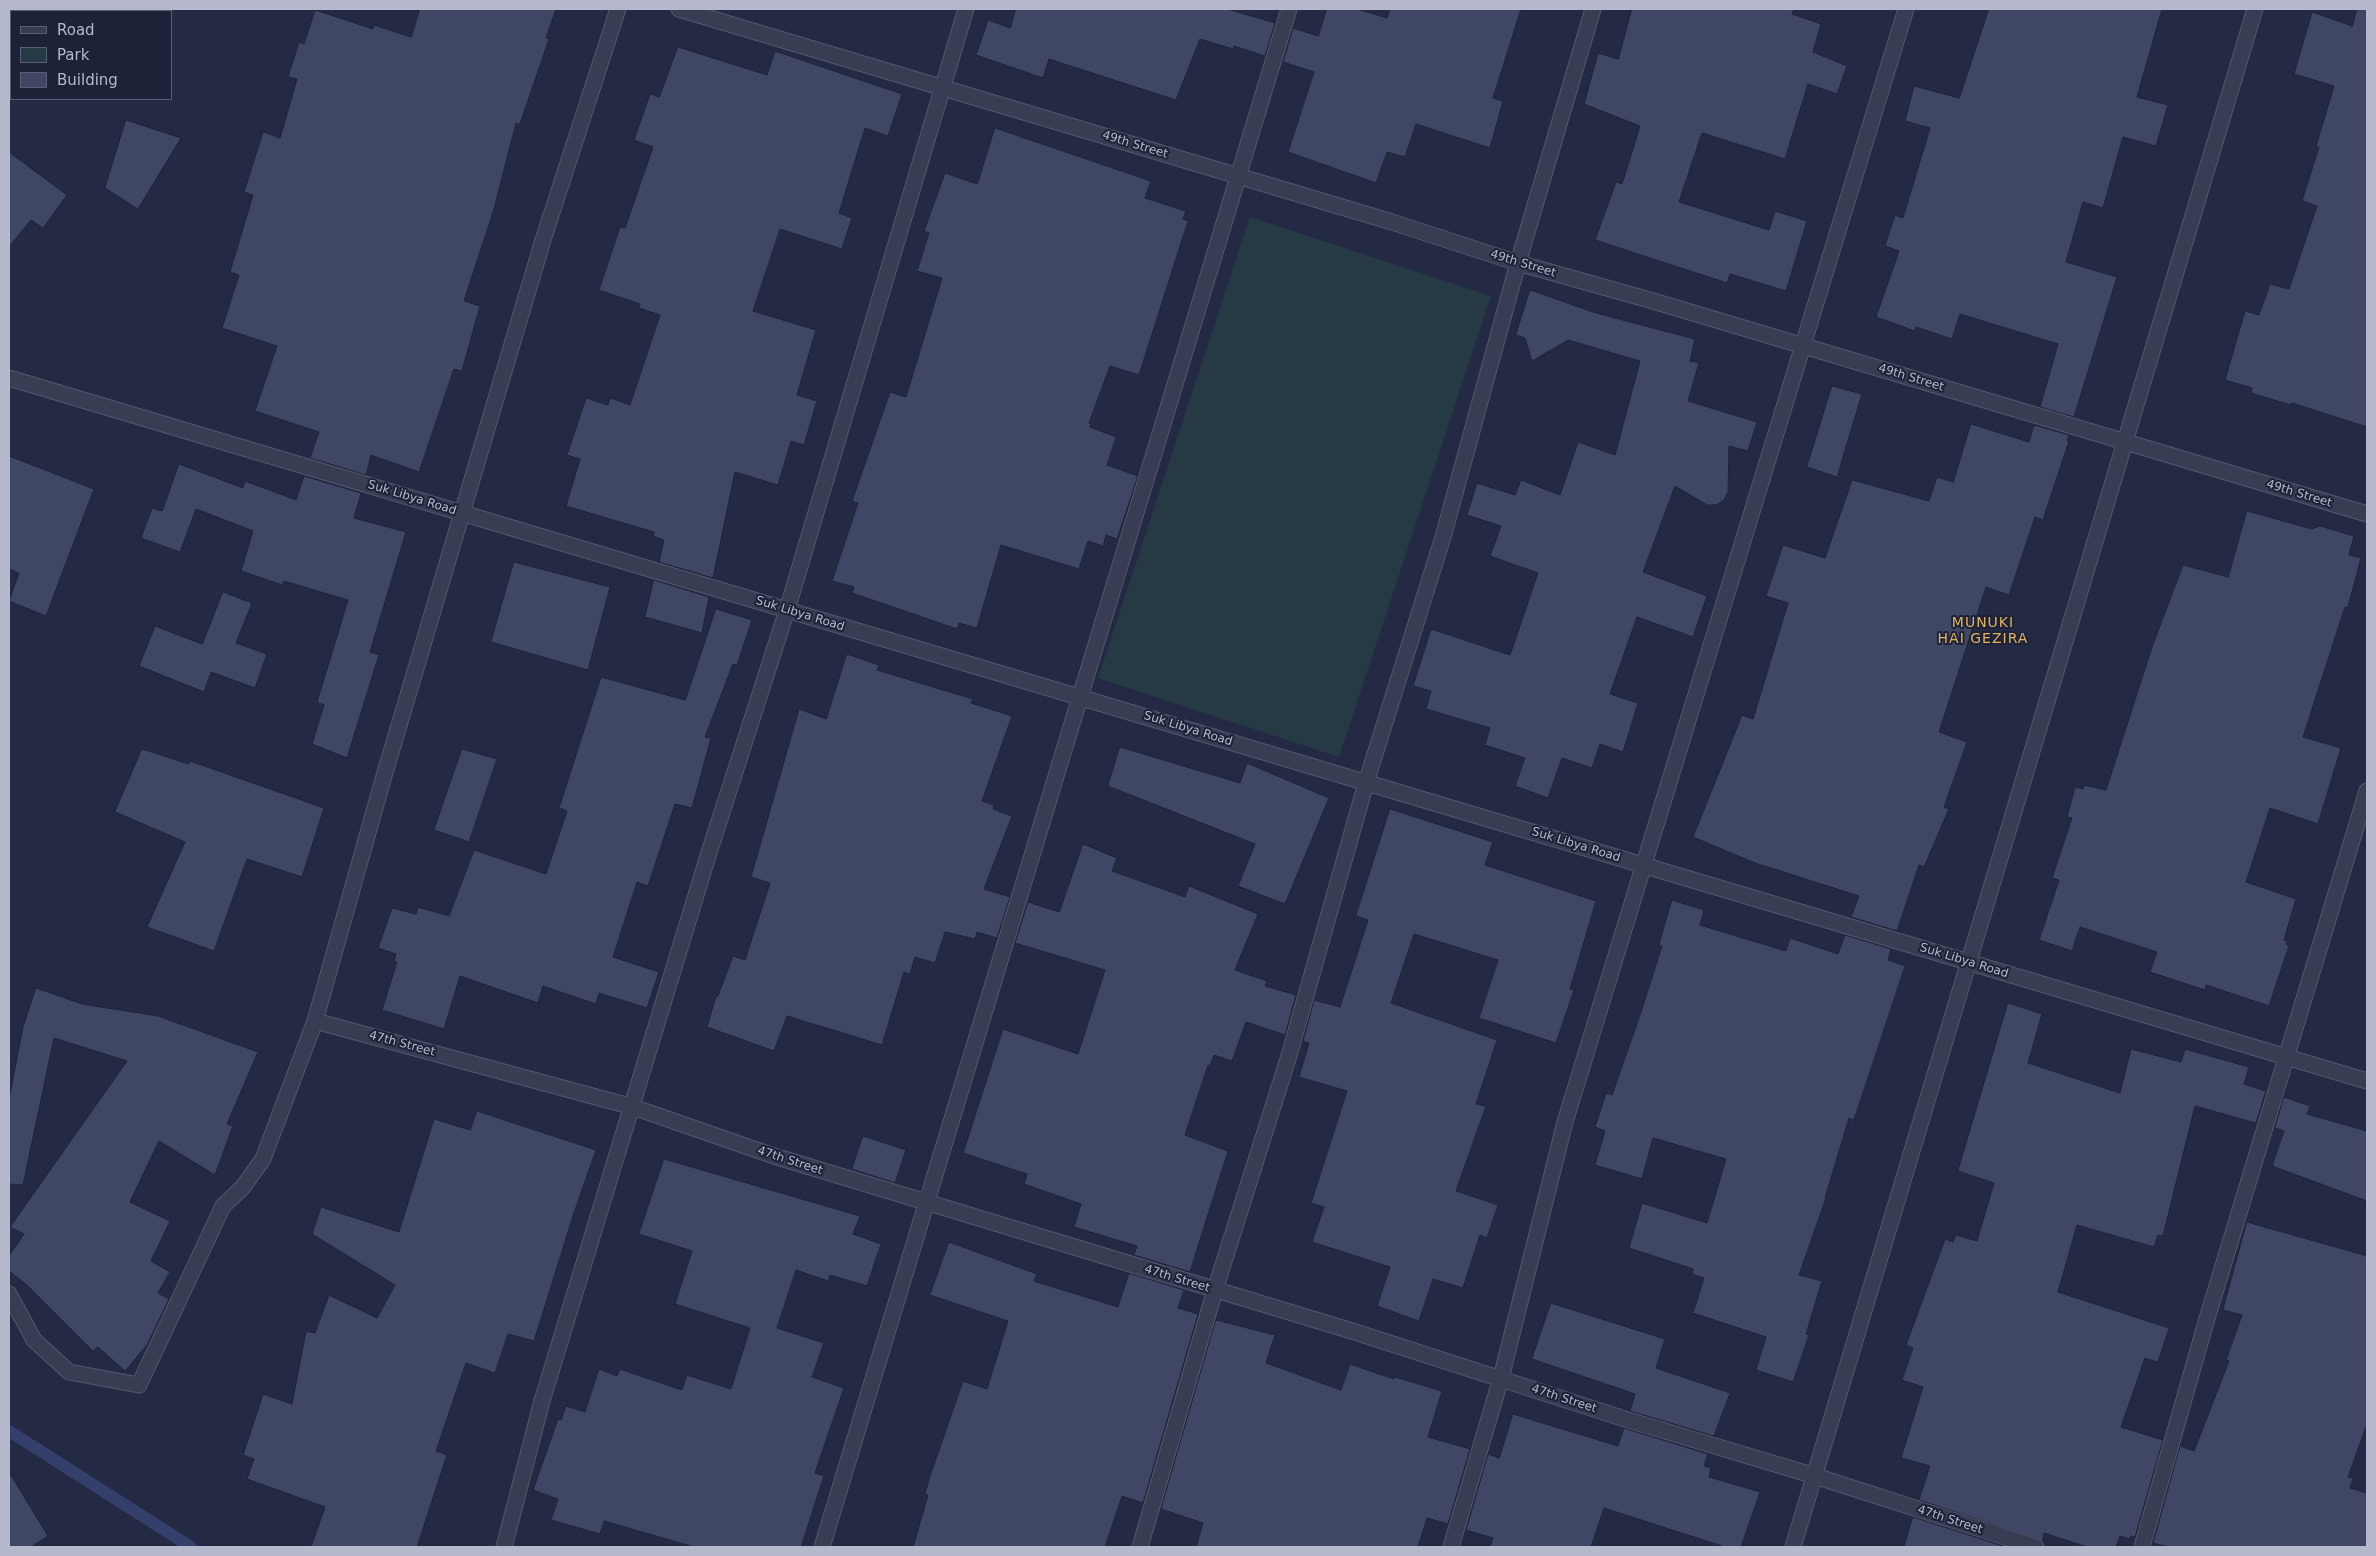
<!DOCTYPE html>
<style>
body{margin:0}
#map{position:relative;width:2376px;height:1556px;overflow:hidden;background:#242a44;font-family:"DejaVu Sans",sans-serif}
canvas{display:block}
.frame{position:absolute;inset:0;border:10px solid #b6b9cd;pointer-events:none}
.legend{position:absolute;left:10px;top:10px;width:162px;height:90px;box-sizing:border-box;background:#1d2239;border:1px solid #5a5e74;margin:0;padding:6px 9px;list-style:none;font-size:15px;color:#b6b9cd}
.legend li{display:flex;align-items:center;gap:10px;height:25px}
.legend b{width:25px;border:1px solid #5a5e74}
</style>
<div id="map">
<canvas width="2376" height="1556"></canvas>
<div class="frame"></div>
<ul class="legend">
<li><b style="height:6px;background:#383d54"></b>Road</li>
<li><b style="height:14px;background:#263a45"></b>Park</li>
<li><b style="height:14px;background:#404765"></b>Building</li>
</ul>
</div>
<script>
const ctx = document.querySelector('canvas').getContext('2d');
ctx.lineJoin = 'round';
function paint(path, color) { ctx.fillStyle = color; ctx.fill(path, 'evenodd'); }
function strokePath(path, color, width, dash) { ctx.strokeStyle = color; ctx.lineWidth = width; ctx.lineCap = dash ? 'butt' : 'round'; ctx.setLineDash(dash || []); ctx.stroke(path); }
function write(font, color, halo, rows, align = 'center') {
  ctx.font = font + ' "DejaVu Sans",sans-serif'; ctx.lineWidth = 4; ctx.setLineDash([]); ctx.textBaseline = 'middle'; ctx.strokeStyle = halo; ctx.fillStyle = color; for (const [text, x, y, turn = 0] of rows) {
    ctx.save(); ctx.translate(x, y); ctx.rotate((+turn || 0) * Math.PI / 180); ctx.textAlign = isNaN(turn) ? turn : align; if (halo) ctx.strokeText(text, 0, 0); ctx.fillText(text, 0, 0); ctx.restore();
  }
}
paint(new Path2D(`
 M1250,217L1491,296L1339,757L1098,678Z`), '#263a45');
strokePath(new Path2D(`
 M9,1431L191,1547`), '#343f6b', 12);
const building = new Path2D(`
 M420,9H556L546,38L549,39L520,124L516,123L494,209L464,301L480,306L462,371L454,369L419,472L371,455L366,475L310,458L319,432L255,411L277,346L222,328L239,275L230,272L253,195L244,192L263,132L280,138L297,79L288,77L299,42L304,44L315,10L373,29L374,25L411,37Z
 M1016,9H1227L1275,23L1265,56L1234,46L1233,49L1200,39L1176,100L1049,59L1043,78L976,55L988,20L1010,28Z
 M1327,9H1357L1387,18L1390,9H1521L1493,98L1503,101L1490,148L1416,124L1405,157L1387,152L1376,183L1288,152L1314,72L1283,62L1293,28L1318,36Z
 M1632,9H1794L1792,14L1821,24L1813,52L1847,66L1837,94L1808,84L1785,159L1702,133L1679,202L1769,230L1775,211L1807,221L1786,291L1730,274L1727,283L1595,240L1616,182L1622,184L1640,126L1584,104L1598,53L1618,59Z
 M1989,9H2162L2137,97L2168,105L2156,146L2123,137L2103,208L2083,202L2066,262L2117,277L2074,417L2040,407L2058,344L1960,314L1952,339L1916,327L1915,331L1876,317L1899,251L1885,246L1895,215L1903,218L1930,128L1905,121L1914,86L1959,98Z
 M2357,9H2367V427L2292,403L2291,405L2251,393L2252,388L2225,380L2245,311L2259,315L2270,284L2289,289L2317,206L2302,201L2319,147L2316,146L2334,86L2294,74L2312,12L2352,26Z
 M678,47L767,75L775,51L902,94L888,136L865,128L839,213L852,218L842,249L780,229L753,311L816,330L797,395L817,401L804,445L791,441L778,485L735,472L713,578L659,562L664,540L653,536L654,532L566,506L580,459L567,455L586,398L608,405L610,398L630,405L660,315L639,308L640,304L599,290L620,227L625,228L653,147L634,140L650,94L659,97Z
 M126,120L181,138L138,209L105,188Z
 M995,128L1151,181L1145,198L1186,211L1183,219L1188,221L1139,375L1110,366L1089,423L1091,424L1090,427L1116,437L1107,465L1138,476L1117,539L1106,535L1103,546L1088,541L1079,569L1001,545L977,628L959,623L957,629L852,593L854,587L832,581L858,503L852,501L890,392L906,397L942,278L917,271L929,233L924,231L945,173L977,184Z
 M9,152L67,195L43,228L31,220L9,247Z
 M1530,290L1596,313L1695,339L1690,361L1699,363L1688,401L1757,422L1748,451L1729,446L1728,492L1724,500L1716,505H1707L1675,486L1643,572L1707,596L1693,637L1637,617L1610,694L1638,703L1623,752L1600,744L1592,768L1562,758L1548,798L1515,786L1525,758L1485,745L1490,728L1426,709L1431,691L1413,686L1431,629L1510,655L1538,573L1490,556L1501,526L1467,515L1477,483L1515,495L1521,480L1560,495L1578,442L1615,455L1640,361L1568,340L1532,361L1525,338L1516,335Z
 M1832,386L1862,394L1837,477L1807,467Z
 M1971,424L2029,442L2034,425L2069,435L2067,441H2069L2043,520L2035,517L2009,595L1986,587L1939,732L1967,742L1944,807L1949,809L1924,867L1919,865L1897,931L1851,917L1859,896L1755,863L1693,837L1742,715L1753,719L1788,603L1766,596L1783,545L1825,558L1852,480L1929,501L1937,477L1953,482Z
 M9,456L94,489L46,616L9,601L19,573L9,569Z
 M179,464L243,488L245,481L296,500L304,476L361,493L354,518L406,532L370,652L379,655L347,758L312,744L324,705L317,702L348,600L284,581L282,585L241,571L253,531L196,509L180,552L141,538L152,508L162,511Z
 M2247,511L2312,529L2320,526L2354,536L2349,555L2361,558L2348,607H2345L2303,737L2341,748L2318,824L2270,808L2246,882L2296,899L2284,940L2287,941L2286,944L2289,946L2269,1006L2206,985L2205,990L2150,972L2157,952L2080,927L2072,951L2039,940L2059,880L2052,878L2072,818L2067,817L2075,787L2083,789L2084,785L2106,790L2152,647L2183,565L2228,577Z
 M514,562L610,587L588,670L491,642Z
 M654,580L709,597L702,633L645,617Z
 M223,592L252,603L236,643L267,654L255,688L211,672L204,692L139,666L155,626L202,644Z
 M716,609L752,620L737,665L733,664L705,737L711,738L692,808L675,804L648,886L637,882L613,957L659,972L647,1008L599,993L596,1004L543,986L538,1003L460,976L444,1029L382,1010L397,962L394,961L396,954L378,948L392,908L416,914L418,907L449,916L474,850L546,874L567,811L559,808L601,677L685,700Z
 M847,654L879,665L877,670L973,699L971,703L1012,716L982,801L994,805L993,809L1012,816L984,889L1010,897L997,938L977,932L975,939L945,932L935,963L915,957L910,974L904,972L882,1045L787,1016L774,1051L707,1027L716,996H718L733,956L745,960L770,883L751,877L799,709L826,719Z
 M1120,747L1240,783L1247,763L1329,798L1285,904L1238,886L1255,844L1108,786Z
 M142,749L189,764L190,761L324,808L302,877L247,859L214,951L147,927L185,842L115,812Z
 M462,749L497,759L469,842L434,830Z
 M1390,809L1493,842L1485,865L1596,901L1570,989L1574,990L1556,1043L1479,1018L1498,960L1414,934L1391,1003L1497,1040L1476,1104L1486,1106L1456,1191L1498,1205L1487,1238L1480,1235L1463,1288L1433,1279L1419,1321L1377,1306L1390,1267L1312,1242L1324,1207L1311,1203L1347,1091L1299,1077L1309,1043L1303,1041L1314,1000L1340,1007L1368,920L1356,916Z
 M1083,844L1117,858L1112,871L1185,897L1189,886L1258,914L1235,970L1267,981L1265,986L1296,995L1285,1035L1246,1022L1232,1061L1214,1055L1210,1066L1208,1065L1185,1135L1228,1151L1190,1272L1134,1255L1137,1246L1074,1227L1081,1204L1024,1184L1027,1174L963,1153L1003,1029L1078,1054L1105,970L1015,943L1028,902L1059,912Z
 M1672,900L1704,910L1700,925L1786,951L1790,938L1838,954L1845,935L1891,949L1888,960L1905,966L1854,1120L1849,1118L1825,1198H1826L1799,1275L1822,1281L1806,1334L1809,1335L1793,1382L1756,1370L1766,1337L1693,1313L1704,1278L1692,1274L1693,1269L1629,1248L1642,1203L1707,1223L1726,1159L1653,1138L1642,1179L1595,1165L1605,1131L1595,1127L1606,1093L1612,1095L1640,1015L1662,946L1659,945Z
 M36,988L82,1004L158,1016L258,1052L227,1124L233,1126L215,1175L159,1141L130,1202L170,1221L151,1261L170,1272L158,1293L169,1299L147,1345L125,1371L98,1347L93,1351L27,1285L9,1271V1256L24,1234L10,1227L127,1061L54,1038L23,1185L9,1184V1099L23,1027Z
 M2008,1003L2042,1014L2028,1063L2120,1093L2131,1049L2181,1062L2185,1049L2249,1067L2244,1084L2266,1091L2256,1123L2195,1106L2163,1236L2158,1235L2154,1247L2077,1225L2058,1292L2169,1328L2158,1362L2145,1358L2121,1427L2163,1440L2135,1537L2131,1536L2130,1539L2120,1536L2116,1547H2087L2044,1533L2043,1541L1919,1500L1930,1466L1901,1458L1923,1387L1902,1380L1913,1348L1906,1345L1945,1239L1953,1242L1956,1235L1977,1241L1994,1183L1958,1171Z
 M2284,1097L2310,1106L2307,1114L2367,1131V1201L2272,1166L2284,1131L2275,1128Z
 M477,1111L596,1150L574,1213L534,1341L508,1334L495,1373L466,1363L436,1451L447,1455L417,1547H311L325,1507L247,1479L254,1459L243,1455L263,1394L292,1404L306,1331L315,1333L329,1295L377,1318L395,1285L312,1234L321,1207L399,1232L434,1119L470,1130Z
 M863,1136L906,1150L895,1183L852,1169Z
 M664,1159L860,1216L853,1234L881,1244L867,1286L830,1275L828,1281L796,1270L777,1328L824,1343L812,1377L844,1388L815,1473L824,1476L801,1547H694L604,1521L600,1534L551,1520L558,1499L533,1490L558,1419L561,1420L566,1406L585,1412L599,1369L617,1376L620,1369L682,1390L687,1375L731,1389L750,1328L675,1304L692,1251L639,1234Z
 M2247,1222L2367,1256V1424L2348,1477L2353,1478L2350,1488L2367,1493V1547H2169L2153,1543L2180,1446L2194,1451L2229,1361L2226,1360L2242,1315L2223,1310Z
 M949,1242L1037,1274L1034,1281L1118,1307L1129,1273L1184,1290L1178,1308L1198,1314L1143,1503L1122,1496L1105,1547H913L928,1495L925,1494L930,1476L963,1381L987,1389L1008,1321L930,1295Z
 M1551,1303L1665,1339L1656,1368L1730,1393L1714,1436L1630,1411L1635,1394L1532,1359Z
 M1216,1320L1275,1335L1266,1363L1341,1390L1350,1364L1394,1379L1395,1377L1442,1391L1428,1437L1470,1449L1448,1524L1427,1518L1418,1547H1196L1203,1523L1161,1509Z
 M1513,1414L1618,1446L1624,1428L1708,1454L1704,1466L1711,1468L1709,1477L1760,1492L1741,1547H1725L1604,1508L1591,1547H1490L1493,1538L1466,1530L1488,1454L1499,1458Z
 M9,1472L48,1536L31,1547H9Z
 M1913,1517L2006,1547H1904Z`);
paint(building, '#404765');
strokePath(building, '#1f243b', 1);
const minor = new Path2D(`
 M679,9L1392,222L1518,263L1653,301L2367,514
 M9,378L2367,1081
 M315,1021L633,1107L774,1156L1352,1331L1625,1419L1815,1476L2036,1547
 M9,1294L34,1340L69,1372L139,1385L223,1206L243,1187L263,1159L315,1021L384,776L543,240L618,9
 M504,1547L542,1401L707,859L787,610L966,9
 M822,1547L1289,9
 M1140,1547L1215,1290L1288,1059L1366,783L1443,537L1518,263L1593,9
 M1451,1547L1501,1378L1565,1122L1906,9
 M1793,1547L2255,9
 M2142,1547L2206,1322L2367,791`);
strokePath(minor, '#54586e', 17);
strokePath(minor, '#383d54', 15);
write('12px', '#b6b9cd', '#1d2239', [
 ["49th Street",1135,145,17],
 ["49th Street",1523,264,17],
 ["49th Street",1911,378,17],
 ["49th Street",2299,494,17],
 ["Suk Libya Road",412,498,17],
 ["Suk Libya Road",800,614,17],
 ["Suk Libya Road",1188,729,17],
 ["Suk Libya Road",1576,845,17],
 ["Suk Libya Road",1964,961,17],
 ["47th Street",402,1044,15],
 ["47th Street",790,1161,18],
 ["47th Street",1177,1279,17],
 ["47th Street",1564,1399,18],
 ["47th Street",1950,1520,18]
]);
ctx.letterSpacing = '1px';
write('14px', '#e0b45e', '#1d2239', [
 ["MUNUKI",1983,623],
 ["HAI GEZIRA",1983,639]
]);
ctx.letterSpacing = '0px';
</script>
